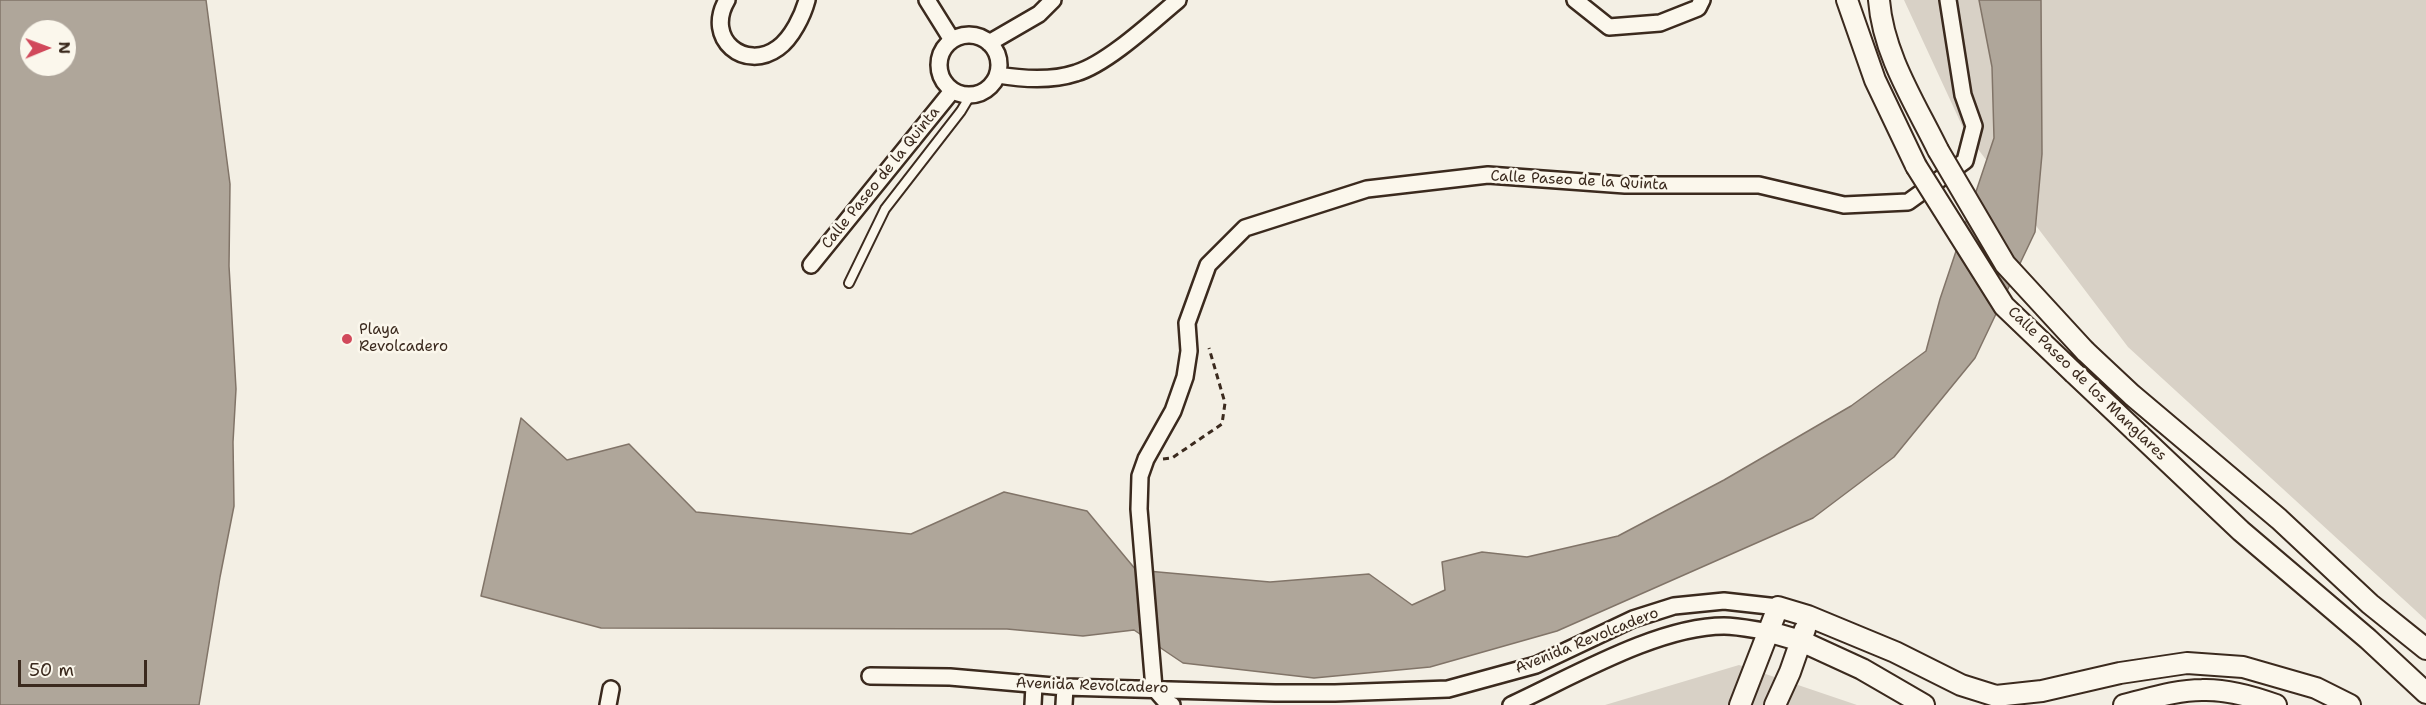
<!DOCTYPE html>
<style>
body{margin:0}
#map{position:relative;width:2426px;height:705px;overflow:hidden;background:#f3efe4;font-family:"Shantell Sans",sans-serif}
canvas{display:block}
.north{position:absolute;left:18px;top:18px;width:60px;height:60px;box-sizing:border-box;background:#fbf7ec;border:2px solid #aea59a;border-radius:50%;rotate:89deg;font-size:16px;font-weight:700;line-height:24px;text-align:center;color:#3b2a1e}
.north::after{content:'';display:block;margin:auto;width:21px;height:27px;background:#d1495b;clip-path:polygon(50% 0,100% 100%,50% 72%,0 100%)}
.scale{position:absolute;left:18px;top:660px;width:129px;height:27px;box-sizing:border-box;border:3px solid #3b2a1e;border-top:0;padding-left:8px;font-size:18px;line-height:21px;white-space:nowrap;color:#3b2a1e;-webkit-text-stroke:4px #fbf7ec;paint-order:stroke}
</style>
<div id="map">
<canvas width="2426" height="705"></canvas>
<div class="north">N</div>
<div class="scale">50 m</div>
</div>
<script>
const ctx = document.querySelector('canvas').getContext('2d');
ctx.lineJoin = 'round';
function paint(path, color) { ctx.fillStyle = color; ctx.fill(path, 'evenodd'); }
function strokePath(path, color, width, dash) { ctx.strokeStyle = color; ctx.lineWidth = width; ctx.lineCap = dash ? 'butt' : 'round'; ctx.setLineDash(dash || []); ctx.stroke(path); }
function write(font, color, halo, rows, align = 'center') {
  ctx.font = font + ' "Shantell Sans",sans-serif'; ctx.lineWidth = 5; ctx.setLineDash([]); ctx.textBaseline = 'middle'; ctx.strokeStyle = halo; ctx.fillStyle = color; for (const [text, x, y, turn = 0] of rows) {
    ctx.save(); ctx.translate(x, y); ctx.rotate((+turn || 0) * Math.PI / 180); ctx.textAlign = isNaN(turn) ? turn : align; if (halo) ctx.strokeText(text, 0, 0); ctx.fillText(text, 0, 0); ctx.restore();
  }
}
paint(new Path2D(`
 M1904,0H2426V620L2128,347L1965,132Z
 M1739,665L1857,705H1605Z`), '#d8d1c6');
const water = new Path2D(`
 M0,0H206L230,184L229,266L236,389L233,442L234,506L220,577L199,705H0ZM30,30H66V66H30Z
 M1979,0H2041L2042,154L2035,232L1975,358L1894,457L1813,518L1557,631L1430,667L1314,678L1183,663L1134,630L1083,636L1007,629L601,628L481,596L521,418L567,460L629,444L696,512L911,534L1004,492L1087,511L1136,570L1270,582L1369,574L1412,605L1445,590L1442,562L1482,552L1527,557L1618,536L1724,480L1851,406L1926,351L1940,299L1994,138L1992,67Z`);
paint(water, '#afa69a');
strokePath(water, '#817468', 1.5);
const service = new Path2D(`
 M849,283L885,209L961,111L970,96`);
const minor = new Path2D(`
 M727,0C704,39 745,72 778,48C792,38 803,15 807,0
 M927,0L952,40
 M1575,0L1609,27L1660,23L1698,8L1702,0
 M939 65a30 30 0 1 1 60 0a30 30 0 1 1-60 0Z
 M989,43L1039,14L1053,0
 M998,75C1022,79 1052,81 1076,73C1107,64 1153,21 1178,0
 M811,265L952,91
 M870,676L950,677L1065,687L1275,693H1335L1448,689L1536,665L1633,619L1674,606L1724,601L1778,607
 M608,705L611,689
 M1033,705L1034,685
 M1064,705L1065,687
 M1172,705L1168,704L1154,688L1139,509L1140,476L1146,459L1173,411L1185,377L1189,351L1187,323L1208,265L1245,228L1367,189L1488,175L1625,185H1759L1844,205L1908,202L1965,161L1974,126L1963,95L1948,0
 M1511,705C1572,677 1658,626 1724,626C1739,626 1755,630 1770,632`);
const secondary = new Path2D(`
 M1847,0L1875,80L1916,166
 M1879,0C1883,54 1915,103 1938,150
 M2085,351L2132,395L2279,519L2370,604L2426,649
 M2074,373L2241,531L2368,639L2426,693
 M1770,632L1801,641L1862,669L1924,705
 M1740,705L1778,607L1808,616L1895,652L1961,685L1996,696L2042,691L2120,673L2187,663L2243,667L2316,688L2350,705
 M1775,705L1790,672L1805,629
 M2124,705C2149,699 2176,690 2202,690C2227,689 2254,697 2276,705`);
strokePath(service, '#3b2a1e', 12);
strokePath(minor, '#3b2a1e', 20);
strokePath(secondary, '#3b2a1e', 24);
strokePath(new Path2D(`
 M1163,459L1172,458L1222,424L1225,403L1209,348`), '#3b2a1e', 3, [6, 4.5]);
strokePath(service, '#fbf7ec', 8);
strokePath(minor, '#fbf7ec', 15);
strokePath(secondary, '#fbf7ec', 20);
const secondaryBridge = new Path2D(`
 M1938,150L2005,264L2085,351
 M1916,166L2004,306L2074,373`);
strokePath(secondaryBridge, '#3b2a1e', 24, []);
strokePath(secondaryBridge, '#fbf7ec', 20);
for (const [x, y, r, color] of [
 [347,339,6,"#d1495b"]
]) { const dot = new Path2D(); dot.arc(x, y, r, 0, 2 * Math.PI); ctx.fillStyle = color; ctx.fill(dot); strokePath(dot, '#fbf7ec', 2); }
write('15px', '#3b2a1e', '#fbf7ec', [
 ["Calle Paseo de la Quinta",881,178,-51],
 ["Calle Paseo de la Quinta",1579,181,3],
 ["Calle Paseo de los Manglares",2087,384,44],
 ["Avenida Revolcadero",1587,641,-22],
 ["Avenida Revolcadero",1092,686,2]
]);
write('15px', '#3b2a1e', '#fbf7ec', [
 ["Playa",359,330],
 ["Revolcadero",359,347]
], 'left');
</script>
